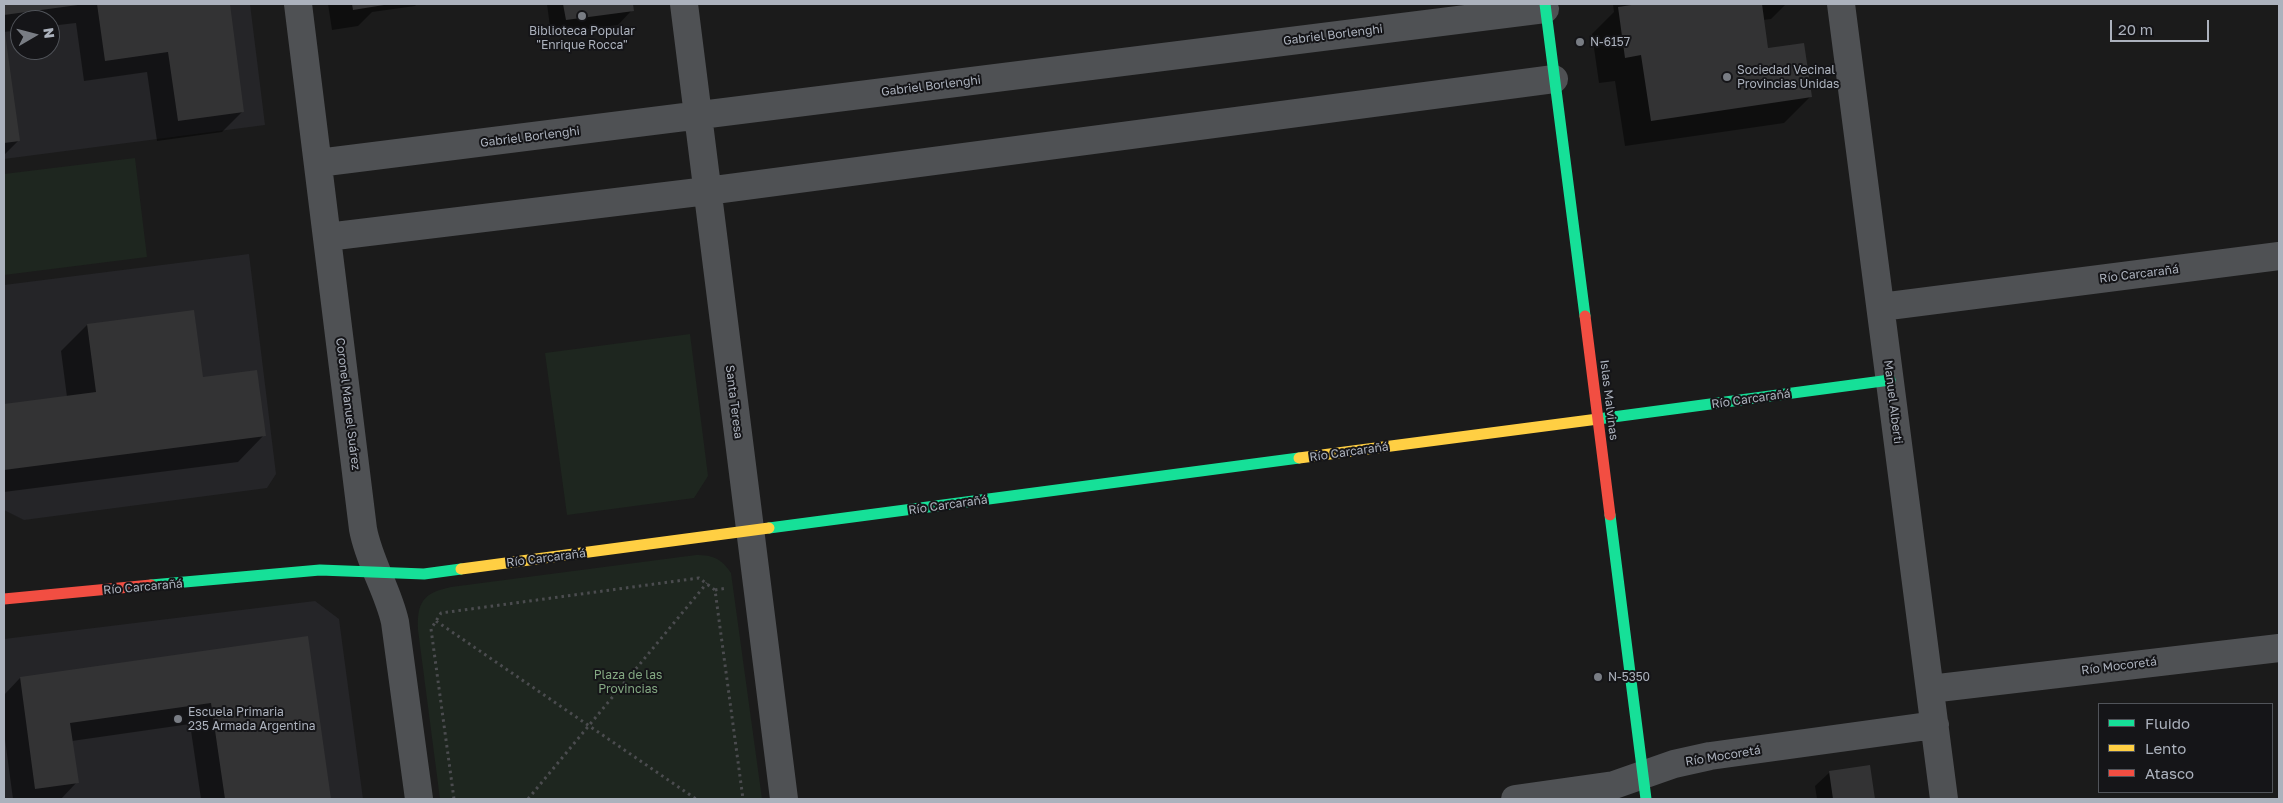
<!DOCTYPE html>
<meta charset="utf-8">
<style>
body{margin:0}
#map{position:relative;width:2283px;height:803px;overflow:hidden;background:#1b1b1b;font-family:"Golos Text",sans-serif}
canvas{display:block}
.frame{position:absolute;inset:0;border:5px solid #acb2bd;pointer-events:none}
.legend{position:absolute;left:2098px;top:703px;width:175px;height:90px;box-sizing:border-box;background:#151518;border:1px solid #51545a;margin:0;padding:6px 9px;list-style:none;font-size:15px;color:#acb2bd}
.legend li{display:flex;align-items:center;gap:10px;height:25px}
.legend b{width:25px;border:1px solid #51545a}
.north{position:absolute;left:10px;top:10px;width:50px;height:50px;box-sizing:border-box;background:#151518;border:1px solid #51545a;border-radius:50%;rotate:82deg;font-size:14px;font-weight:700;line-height:20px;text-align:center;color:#acb2bd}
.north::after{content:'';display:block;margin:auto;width:18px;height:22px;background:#797d84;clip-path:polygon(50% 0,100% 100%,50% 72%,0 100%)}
.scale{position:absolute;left:2110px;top:20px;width:99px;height:22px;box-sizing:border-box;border:2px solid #acb2bd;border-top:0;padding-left:6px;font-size:15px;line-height:18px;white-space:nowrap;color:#acb2bd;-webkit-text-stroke:4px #151518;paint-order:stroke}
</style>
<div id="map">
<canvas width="2283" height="803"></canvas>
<div class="frame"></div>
<ul class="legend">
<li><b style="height:6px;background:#16e098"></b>Fluido</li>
<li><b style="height:6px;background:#ffcf43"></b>Lento</li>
<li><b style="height:6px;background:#f24e42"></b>Atasco</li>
</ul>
<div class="north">N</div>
<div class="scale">20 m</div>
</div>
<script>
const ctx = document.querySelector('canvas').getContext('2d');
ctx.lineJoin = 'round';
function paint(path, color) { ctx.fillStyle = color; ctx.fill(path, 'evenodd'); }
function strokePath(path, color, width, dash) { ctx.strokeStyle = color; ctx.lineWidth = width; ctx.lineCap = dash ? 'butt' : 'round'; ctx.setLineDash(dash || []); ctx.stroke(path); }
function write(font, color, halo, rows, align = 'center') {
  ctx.font = font + ' "Golos Text",sans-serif'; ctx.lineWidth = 4; ctx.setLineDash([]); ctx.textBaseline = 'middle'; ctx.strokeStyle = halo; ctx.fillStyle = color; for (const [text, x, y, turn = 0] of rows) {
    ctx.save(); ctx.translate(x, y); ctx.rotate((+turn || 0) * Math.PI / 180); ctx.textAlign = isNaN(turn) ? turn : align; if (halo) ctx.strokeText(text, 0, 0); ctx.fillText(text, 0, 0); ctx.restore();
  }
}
paint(new Path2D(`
 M4,4H250L265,125L4,159ZM20,20H50V50H20Z
 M249,254L276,474L267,488L24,520L4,510V285Z
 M315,601L339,619L363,799H4V639Z`), '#252528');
paint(new Path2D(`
 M135,158L147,257L4,275V174Z
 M690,334L708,476L694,498L567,515L545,353Z
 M696,555C713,555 722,559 731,573L762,799H440L418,630C417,602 423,593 451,587Z`), '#1e261f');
paint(new Path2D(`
 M4,4H228L243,111L222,132L157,141L147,72L84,81L76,23L50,26V20H20V30L4,32L19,140L4,155Z
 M328,4H417L415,6L372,12L358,26L332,30Z
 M547,4H631L632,10L618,25L551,34Z
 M1613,4H1786L1771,19L1763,20L1767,50L1810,97L1784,123L1625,146L1615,81L1599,83L1592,34L1614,12Z
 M87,325L202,379L264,435L238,462L4,492V405L67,397L61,351Z
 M307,637L330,799H201L190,724L72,741L77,782L61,799H13L4,732V695L20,678Z
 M1869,766L1874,799H1817L1815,786L1830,772Z`), '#0007');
paint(new Path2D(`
 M4,4H78V5L4,15Z
 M97,4H230L244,112L178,121L168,52L105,61Z
 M352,4H384V5L353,10Z
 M563,4H633L634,11L566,20Z
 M1638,4H1762L1768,48L1804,43L1812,97L1651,121L1641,55L1625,58L1618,7Z
 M4,26L20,141L4,143Z
 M194,310L203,377L257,370L266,436L4,470V404L96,392L87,324Z
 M308,636L331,799H225L211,703L70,723L79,783L35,789L20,677Z
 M1870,765L1875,799H1833L1829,771Z`), '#333334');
strokePath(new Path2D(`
 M715,590L727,588
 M436,621L696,799
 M454,799L431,629L441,613L699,578L715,590L743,799
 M528,799L707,583`), '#4b4c4f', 3, [2.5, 4]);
strokePath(new Path2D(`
 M298,4L363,529C369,562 388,590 395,622L419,799
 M684,4L784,799
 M1841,4L1944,799
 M318,163L1545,9
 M327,237L707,191L1554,79
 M1881,307L2279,256
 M1930,689L2279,648
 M1515,799L1614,785L1674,764L1710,756L1935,725`), '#4f5154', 28);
strokePath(new Path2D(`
 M1545,4L1585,316
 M1598,419L1890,380
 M1610,515L1646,799
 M769,528L1299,458
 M151,585L320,570L424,574L461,569`), '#16e098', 11);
strokePath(new Path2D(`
 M1299,458L1598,419
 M461,569L769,528`), '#ffcf43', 11);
strokePath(new Path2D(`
 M1585,316L1610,515
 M4,599L151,585`), '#f24e42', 11);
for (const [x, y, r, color] of [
 [582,16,5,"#797d84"],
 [1580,42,5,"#797d84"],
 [1727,77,5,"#797d84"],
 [1598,677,5,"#797d84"],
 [178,719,5,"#797d84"]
]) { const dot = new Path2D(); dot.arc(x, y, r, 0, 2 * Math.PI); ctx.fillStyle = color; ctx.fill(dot); strokePath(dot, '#151518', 2); }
write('12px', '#acb2bd', '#151518', [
 ["Biblioteca Popular",582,31,"center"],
 ["\"Enrique Rocca\"",582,45,"center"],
 ["N-6157",1590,42],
 ["Sociedad Vecinal",1737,70],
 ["Provincias Unidas",1737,84],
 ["N-5350",1608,677],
 ["Escuela Primaria",188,712],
 ["235 Armada Argentina",188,726]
], 'left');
write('12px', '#acb2bd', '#151518', [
 ["Gabriel Borlenghi",1333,35,-7],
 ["Gabriel Borlenghi",931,86,-7],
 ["Gabriel Borlenghi",530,137,-7],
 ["Río Carcarañá",2139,274,-7],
 ["Río Carcarañá",1751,399,-8],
 ["Islas Malvinas",1609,400,83],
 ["Santa Teresa",734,402,83],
 ["Manuel Alberti",1893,402,83],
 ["Coronel Manuel Suárez",348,404,83],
 ["Río Carcarañá",1349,452,-8],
 ["Río Carcarañá",948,505,-8],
 ["Río Carcarañá",546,558,-7],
 ["Río Carcarañá",143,587,-5],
 ["Río Mocoretá",2119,666,-7],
 ["Río Mocoretá",1723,756,-9]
]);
write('12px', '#83a882', '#151518', [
 ["Plaza de las",628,675],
 ["Provincias",628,689]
]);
</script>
